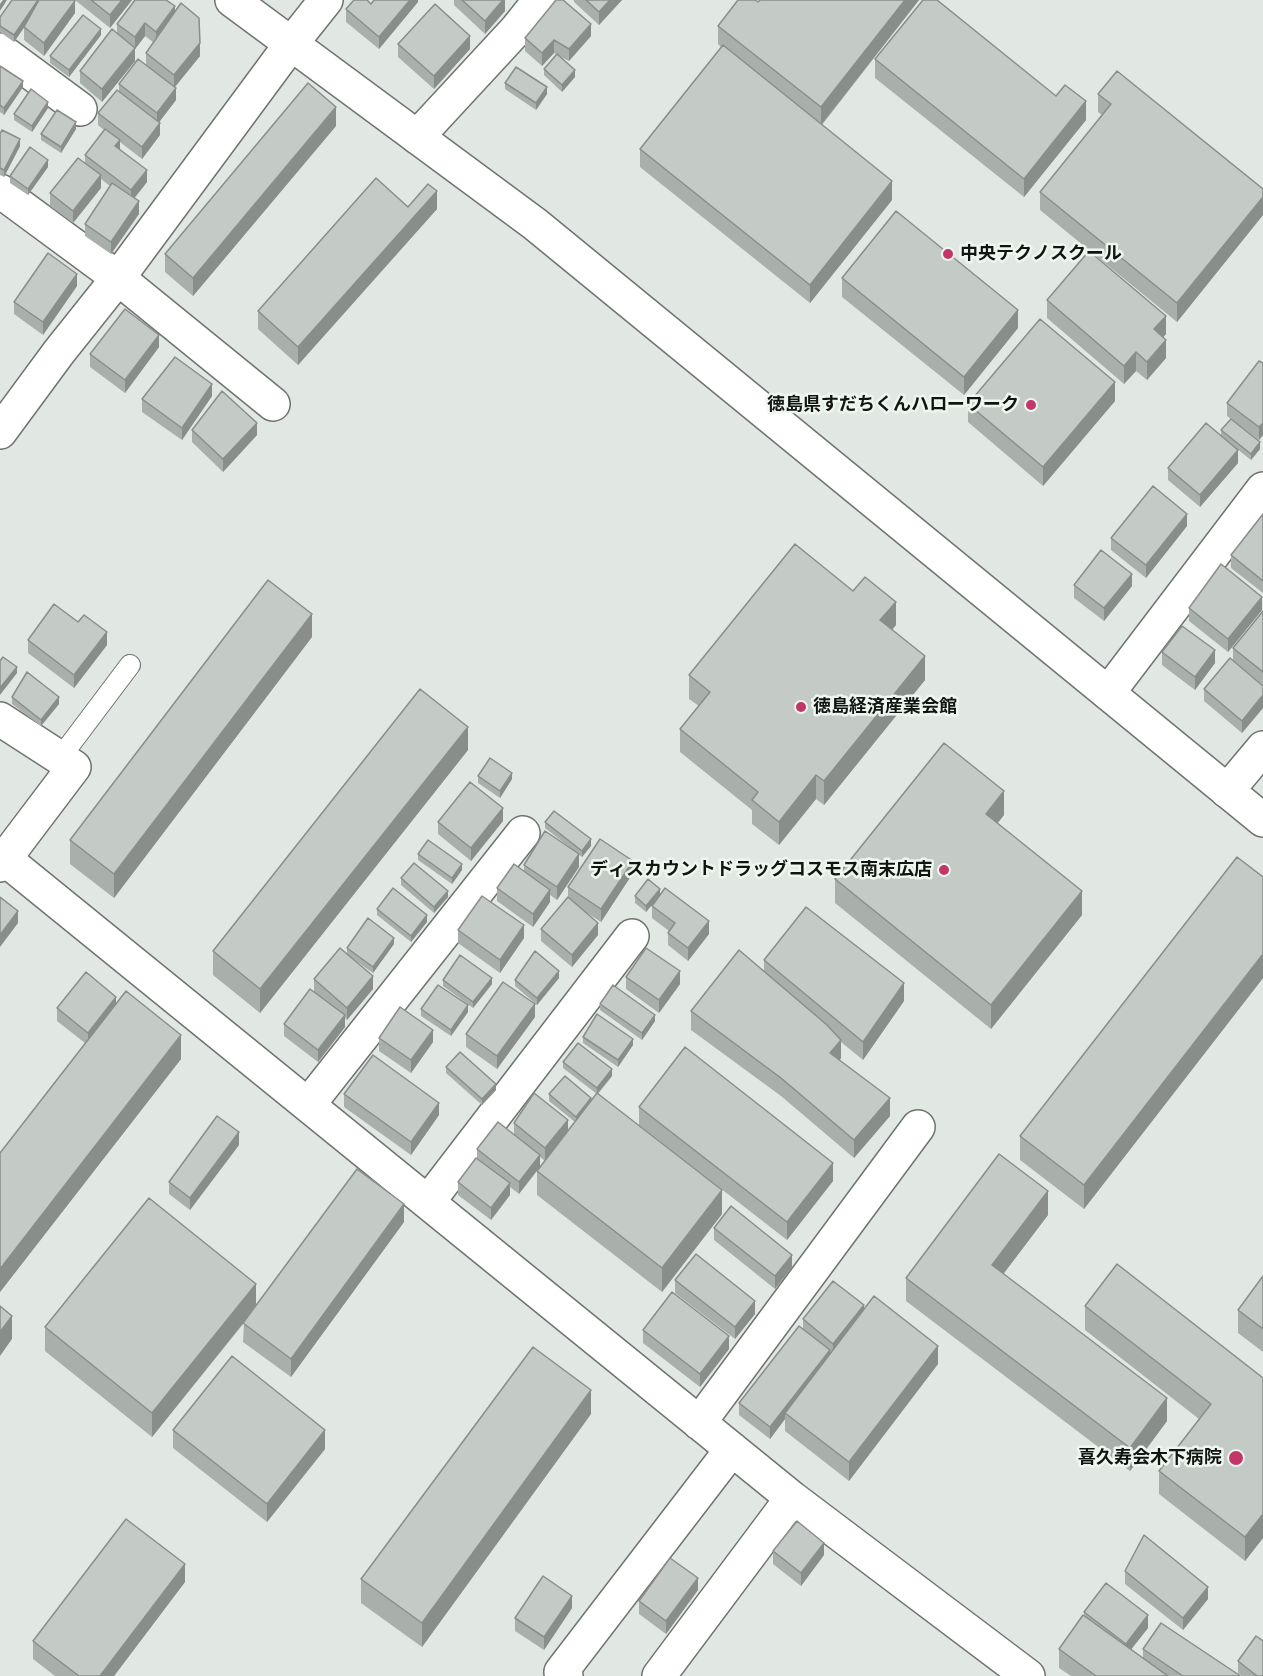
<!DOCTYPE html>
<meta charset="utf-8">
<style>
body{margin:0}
canvas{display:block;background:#e1e8e3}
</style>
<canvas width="1263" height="1676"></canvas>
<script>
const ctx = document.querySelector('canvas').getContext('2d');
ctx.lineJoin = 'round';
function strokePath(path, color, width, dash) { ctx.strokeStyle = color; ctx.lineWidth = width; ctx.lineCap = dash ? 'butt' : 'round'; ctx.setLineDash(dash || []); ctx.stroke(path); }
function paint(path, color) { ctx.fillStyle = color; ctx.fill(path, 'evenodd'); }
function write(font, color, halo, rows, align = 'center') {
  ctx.font = font + ' "IBM Plex Sans","Noto Sans JP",sans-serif'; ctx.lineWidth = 5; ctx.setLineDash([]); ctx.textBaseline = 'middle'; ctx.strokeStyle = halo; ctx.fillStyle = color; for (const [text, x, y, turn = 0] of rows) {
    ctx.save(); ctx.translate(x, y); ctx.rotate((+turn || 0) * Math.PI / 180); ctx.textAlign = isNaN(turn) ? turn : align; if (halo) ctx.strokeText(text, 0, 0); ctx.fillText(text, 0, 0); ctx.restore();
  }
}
const lane = new Path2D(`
 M60,758L130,665`);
const street = new Path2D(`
 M0,50L80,109
 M417,137L516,30L540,0
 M0,191L118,278L273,404
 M0,432L59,352L118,278L291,44L326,0
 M1108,693L1263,489
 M0,719L74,767L0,865
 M1227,791L1263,748
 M5,859L792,1498L1028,1676
 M308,1105L523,833
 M428,1202L632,936
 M699,1423L918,1127
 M566,1676L561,1672L732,1449
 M659,1676L792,1498`);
const secondary = new Path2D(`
 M232,0L535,224L1263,820`);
strokePath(lane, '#6e746f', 22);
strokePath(street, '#6e746f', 36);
strokePath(secondary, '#6e746f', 36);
strokePath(lane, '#fff', 20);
strokePath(street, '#fff', 33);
strokePath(secondary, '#fff', 33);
paint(new Path2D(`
 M75,0H132L110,28Z
 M418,0V2L379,49L346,22V9L371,4Z
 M454,0H505V11L485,34L454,5Z
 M574,0H622L599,25L574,2Z
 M919,0L822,125L892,200L810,303L640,167V149L721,47L718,44V26L758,2Z
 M75,13L44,56L24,40V28L14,42L0,32V17Z
 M175,13L200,56L175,87L176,100L159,122L160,135L142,159L120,142V149L147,182L134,199L139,214L111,254L85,236V224L110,186L101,179V188L73,223L50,206V193L85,163V155L104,130L98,125V113L119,91V84L146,65V53L153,42L145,36L135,49V61L102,102L80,83V71L117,33V24Z
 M101,35L69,77L50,63V56Z
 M591,36L569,61L559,56L575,77L562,92L544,75V69L556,54L554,53L542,66L525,51V38Z
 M398,44L470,49L434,89L398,57Z
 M875,59L1086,120L1024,197L875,78Z
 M0,66L23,87L4,115L0,112Z
 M505,83L547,94L536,110L505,89Z
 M1098,94L1263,189V215L1177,322L1040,210V192L1102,115L1098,112Z
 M48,108L32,132L14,120V114Z
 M336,126L193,296L165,272V254Z
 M76,129L61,153L41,140V134Z
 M0,134L20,146L4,177L0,175Z
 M48,167L28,195L10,183V176Z
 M408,207L437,209L298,365L258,329V311Z
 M842,278L1018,328L964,395L842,297Z
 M77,286L43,335L14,314V302Z
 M1047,300L1166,334L1163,337L1166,358L1147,380L1136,371L1124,384L1047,318Z
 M159,347L125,393L90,367V354Z
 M1263,363V435L1259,440L1227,416V403Z
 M212,396L182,440L142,412V399Z
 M1115,401L1043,486L968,422V404Z
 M192,430L257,435L223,472L192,442Z
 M1221,430L1260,449L1251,460L1227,441L1238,463L1200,507L1168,480V468L1221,436Z
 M1263,514V593L1231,568V555Z
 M1187,526L1146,578L1111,550V538Z
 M1074,585L1132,586L1104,621L1074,598Z
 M1189,608L1262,610L1228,652L1189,621Z
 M1263,611V685L1233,660V648Z
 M896,625L892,630L925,680L824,805L816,799L779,845L752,824V810L680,752V729L699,706L689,699V675Z
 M312,637L114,898L70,864V840Z
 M28,640L107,645L74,688L28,653Z
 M1162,652L1215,663L1195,690L1162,665Z
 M1263,686V708L1242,733L1204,701V689Z
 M12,697L59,704L41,726L12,704Z
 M468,750L260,1013L213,975V951Z
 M478,776L512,779L500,798L478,783Z
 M1004,815L998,823L1082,915L991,1029L835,903V879Z
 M503,821L471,861L438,834V822Z
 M545,822L591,846L582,857L579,855V867L557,900L550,895V902L533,927L497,901V888L524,871V865L573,850L545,828Z
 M418,854L462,870L452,884L418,860Z
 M633,873L601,922L584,911L598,935L572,967L541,941V929L568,898V887Z
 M1263,877V978L1084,1209L1020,1160V1136Z
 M401,878L448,897L434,913L401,885Z
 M660,895L709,934L688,961L668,945V933L669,931L652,918V906L657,899L646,912L635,903V896Z
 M377,909L427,922L411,942L377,915Z
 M458,930L524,938L500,973L458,943Z
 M394,944L373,973L352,958L373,989L347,1020L345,1018V1027L318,1062L284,1036V1024L314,992V979L347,954V948Z
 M764,960L904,1001L863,1060L841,1042V1058L840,1060L890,1116L854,1158L781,1096L691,1030V1011L764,971Z
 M626,977L680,984L659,1013L626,989Z
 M559,978L537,1005L515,986V980Z
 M443,980L492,984L473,1008L443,986Z
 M116,1003L181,1059L0,1292V1153L85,1043L57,1021V1008Z
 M600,1004L655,1021L642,1040L600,1010Z
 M421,1009L468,1012L451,1036L421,1016Z
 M535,1017L497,1069L466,1047V1034Z
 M583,1037L633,1045L618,1067L583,1043Z
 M379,1038L433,1042L411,1073L379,1051Z
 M563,1062L612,1076L598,1094L722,1214L662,1292L537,1195V1171L545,1161L540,1157L519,1194L510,1187V1195L491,1220L458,1195V1182L477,1159V1149L514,1134V1123L568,1131L575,1122L549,1101V1094L591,1101L597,1094L563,1068Z
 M446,1067L496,1090L482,1105L446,1073Z
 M344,1094L439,1115L411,1155L344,1107Z
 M639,1107L833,1181L787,1240L639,1125Z
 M239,1145L190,1210L169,1194V1182Z
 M1048,1215L1003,1274L1167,1421L1130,1471L906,1301V1278Z
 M404,1222L291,1377L243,1342L244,1323L152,1437L45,1351V1327L256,1306Z
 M714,1228L792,1267L775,1289L714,1240Z
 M1263,1276V1352L1238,1333V1310Z
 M675,1280L755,1314L735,1339L675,1293Z
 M1085,1306L1263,1378V1538L1245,1561L1159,1494V1471L1199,1419L1085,1330Z
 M864,1310L938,1364L849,1481L785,1431V1419L770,1439L739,1415V1403L803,1329V1319Z
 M643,1330L729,1349L700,1387L643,1343Z
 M591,1414L422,1647L361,1603V1579Z
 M173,1430L325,1449L267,1522L173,1448Z
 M773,1551L824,1555L801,1586L773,1564Z
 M1125,1571L1208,1599L1183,1630L1125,1584Z
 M185,1582L114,1676H55L33,1659V1641Z
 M698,1590L666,1634L639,1614V1601Z
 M572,1608L544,1650L515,1631V1618Z
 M1084,1612L1148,1628L1131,1649L1143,1658V1649L1239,1676H1071L1059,1668V1649L1084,1616Z
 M1238,1661L1263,1676H1241L1238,1673Z`), '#a9afaa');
paint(new Path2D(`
 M3,0H7L0,11V4Z
 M38,0L41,2L14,42V35Z
 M122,0H132L110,28V15Z
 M410,0H418V2L379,49V37Z
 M503,0H505V11L485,34V21Z
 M610,0H622L599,25V12Z
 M905,0H919L821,125V107Z
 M75,1V13L44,56V43Z
 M175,6V19L156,44V32Z
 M145,23V36L135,49V61L102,102V89L135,49V37Z
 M591,24V36L569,61V49Z
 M101,29V35L69,77V70Z
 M470,36V49L434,89V76Z
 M554,40V53L542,66V53Z
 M200,43V56L174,88V75Z
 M575,70V77L562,92V85Z
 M23,81V87L4,115V108Z
 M547,87V94L536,110V103Z
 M176,88V100L157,125V113Z
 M1086,101V120L1024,197V179Z
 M48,102V108L32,132V126Z
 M336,107V126L193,296V278Z
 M76,122V129L61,153V147Z
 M160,123V135L142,159V147Z
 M20,139V146L4,177V170Z
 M120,140V153L115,146Z
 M48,160V167L28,195V189Z
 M147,170V182L131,202V190Z
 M101,175V188L73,223V211Z
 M892,181V200L810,303V285Z
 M437,191V209L298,365V347Z
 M1263,197V215L1177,322V303Z
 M139,201V214L111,254V242Z
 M77,274V286L43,335V322Z
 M1018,310V328L964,395V377Z
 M1166,316V334L1154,348V329Z
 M159,335V347L125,393V380Z
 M1166,340V358L1147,380V362Z
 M1136,352V371L1124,384V366Z
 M1115,382V401L1043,486V467Z
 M212,384V396L182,440V428Z
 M257,423V435L223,472V459Z
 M1263,423V435L1259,440V427Z
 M1260,442V449L1251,460V454Z
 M1238,450V463L1200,507V495Z
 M1187,514V526L1146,578V565Z
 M1132,574V586L1104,621V608Z
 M1262,597V610L1228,652V639Z
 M896,602V625L880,644V620Z
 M312,614V637L114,898V874Z
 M107,632V645L74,688V675Z
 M1215,650V663L1195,690V677Z
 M925,656V680L824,805V781Z
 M17,667V673L0,695V688Z
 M1263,695V708L1242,733V721Z
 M59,697V704L41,726V720Z
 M468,727V750L260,1013V989Z
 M512,773V779L500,798V791Z
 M816,775V799L779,845V822Z
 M1004,791V815L986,837V814Z
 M503,808V821L471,861V848Z
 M591,839V846L582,857V851Z
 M579,854V867L557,900V887Z
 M633,861V873L601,922V909Z
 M462,864V870L452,884V878Z
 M660,889V895L646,912V906Z
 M550,890V902L533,927V914Z
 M448,891V897L434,913V907Z
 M1082,891V915L991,1029V1005Z
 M18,911V923L0,947V935Z
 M427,915V922L411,942V936Z
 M709,921V934L688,961V948Z
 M598,923V935L572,967V955Z
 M524,925V938L500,973V960Z
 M394,938V944L373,973V967Z
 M1263,954V978L1084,1209V1185Z
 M559,971V978L537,1005V998Z
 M680,971V984L659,1013V1000Z
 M373,976V989L347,1020V1008Z
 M492,978V984L473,1008V1002Z
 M904,983V1001L863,1060V1042Z
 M116,997V1010L88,1045V1033Z
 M535,1004V1017L497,1069V1056Z
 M468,1005V1012L451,1036V1030Z
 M345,1015V1027L318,1062V1050Z
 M655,1015V1021L642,1040V1033Z
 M433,1030V1042L411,1073V1060Z
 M181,1035V1059L0,1292V1269Z
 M633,1039V1045L618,1067V1060Z
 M841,1040V1058L830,1072V1053Z
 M612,1069V1076L597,1094V1088Z
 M496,1084V1090L482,1105V1099Z
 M591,1098V1105L576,1123V1117Z
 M890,1098V1116L854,1158V1140Z
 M439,1103V1115L411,1155V1142Z
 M568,1120V1133L545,1161V1148Z
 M239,1132V1145L190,1210V1198Z
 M540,1155V1167L519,1194V1182Z
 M833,1163V1181L787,1240V1222Z
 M510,1183V1195L491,1220V1208Z
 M722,1190V1214L662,1292V1268Z
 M1048,1191V1215L992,1289V1265Z
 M404,1204V1222L291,1377V1359Z
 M792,1255V1267L775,1289V1276Z
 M256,1284V1307L152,1437V1413Z
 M755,1301V1314L735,1339V1327Z
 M864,1305V1318L833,1356V1344Z
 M12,1316V1339L0,1356V1332Z
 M729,1336V1349L700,1387V1374Z
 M938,1346V1364L849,1481V1462Z
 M830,1350V1362L785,1413V1419L770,1439V1427Z
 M591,1390V1414L422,1647V1623Z
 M1167,1398V1421L1130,1471V1448Z
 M325,1430V1449L267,1522V1504Z
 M1263,1514V1538L1245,1561V1537Z
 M824,1543V1555L801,1586V1573Z
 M185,1564V1582L114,1676H100Z
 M698,1578V1590L666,1634V1621Z
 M1208,1587V1599L1183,1630V1618Z
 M572,1596V1608L544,1650V1637Z
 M1148,1615V1628L1126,1656V1644Z`), '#898e8b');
const building = new Path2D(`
 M12,0H38L14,35L0,26V17Z
 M39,0H74L75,1L44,43L24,27Z
 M91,0H122L110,15Z
 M135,0H166L175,6L156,32L145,23L135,37L117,24Z
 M354,0H367L371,4L374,0H410L379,37L346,9Z
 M462,0H503L485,21Z
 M556,0H563L591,24L569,49L554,40L542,53L525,38Z
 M586,0H610L599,12Z
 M738,0H755L758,2L760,0H905L821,107L718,26Z
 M923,0H937L1056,96L1065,85L1086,101L1024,179L875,59Z
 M181,3L199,18L200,43L174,75L146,53Z
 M435,4L470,36L434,76L398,44Z
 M83,15L101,29L69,70L50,56Z
 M112,29L135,48L102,89L80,71Z
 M723,45L892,181L810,285L640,149Z
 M557,54L575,70L562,85L544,69Z
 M138,59L176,88L157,113L119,84Z
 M0,66L23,81L4,108L0,105Z
 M516,67L547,87L536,103L505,83Z
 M1117,71L1263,189V197L1177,303L1040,192L1111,104L1098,94Z
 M308,83L336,107L193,278L165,254Z
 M31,89L48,102L32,126L14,114Z
 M117,90L160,123L142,147L98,113Z
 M57,110L76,122L61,147L41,134Z
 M105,129L120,140L115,146L147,170L131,190L85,155Z
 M2,130L20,139L4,170L0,168V134Z
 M30,147L48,160L28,189L10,176Z
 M78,158L101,175L73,211L50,193Z
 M376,178L408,207L428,184L437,191L298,347L258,311Z
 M112,183L139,201L111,242L85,224Z
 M896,211L1018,310L964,377L842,278Z
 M1089,251L1166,316L1154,329L1166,340L1147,362L1136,352L1124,366L1047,300Z
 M48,253L77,274L43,322L14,302Z
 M125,309L159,335L125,380L90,354Z
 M1040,319L1115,382L1043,467L968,404Z
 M175,357L212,384L182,428L142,399Z
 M1259,361L1263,363V423L1259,427L1227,403Z
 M222,391L257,423L223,459L192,430Z
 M1231,419L1260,442L1251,454L1221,430Z
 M1206,423L1238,450L1200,495L1168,468Z
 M1153,486L1187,514L1146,565L1111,538Z
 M1263,514V581L1231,555Z
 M795,544L853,591L865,577L896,602L880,620L925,656L824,781L816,775L779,822L752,800L758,792L680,729L710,692L689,675Z
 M1101,550L1132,574L1104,608L1074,585Z
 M1221,564L1262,597L1228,639L1189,608Z
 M268,580L312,614L114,874L70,840Z
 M54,604L78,622L84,615L107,632L74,675L28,640Z
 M1263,611V672L1233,648Z
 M1182,626L1215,650L1195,677L1162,652Z
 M3,657L17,667L0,688V661Z
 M1230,658L1263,686V695L1242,721L1204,689Z
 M27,672L59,697L41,720L12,697Z
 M420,689L468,727L260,989L213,951Z
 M944,743L1004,791L986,814L1082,891L991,1005L835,879Z
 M490,758L512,773L500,791L478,776Z
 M470,782L503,808L471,848L438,822Z
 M554,811L591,839L582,851L545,822Z
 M545,831L579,854L557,887L524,865Z
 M600,839L633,861L601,909L568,887Z
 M428,840L462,864L452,878L418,854Z
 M1237,857L1263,877V954L1084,1185L1020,1136Z
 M414,863L448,891L434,907L401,878Z
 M514,864L550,890L533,914L497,888Z
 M648,879L660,889L646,906L635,896Z
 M393,888L427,915L411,936L377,909Z
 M665,888L709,921L688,948L668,933L675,923L652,906Z
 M482,896L524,925L500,960L458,930Z
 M0,897L18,911L0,935Z
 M568,897L598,923L572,955L541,929Z
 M806,907L904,983L863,1042L764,960Z
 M368,918L394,938L373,967L347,948Z
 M340,948L373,976L347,1008L314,979Z
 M646,948L680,971L659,1000L626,977Z
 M739,950L827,1025L841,1040L830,1053L890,1098L854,1140L781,1078L691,1011Z
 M535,951L559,971L537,998L515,980Z
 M460,955L492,978L473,1002L443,980Z
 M86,972L116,997L88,1033L57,1008Z
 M503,982L535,1004L497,1056L466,1034Z
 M438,985L468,1005L451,1030L421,1009Z
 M613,985L655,1015L642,1033L600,1004Z
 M310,989L345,1015L318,1050L284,1024Z
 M126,991L181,1035L0,1269V1153Z
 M400,1007L433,1030L411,1060L379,1038Z
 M597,1014L633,1039L618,1060L583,1037Z
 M578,1043L612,1069L597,1088L563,1062Z
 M685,1047L833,1163L787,1222L639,1107Z
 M460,1052L496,1084L482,1099L446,1067Z
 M373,1055L439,1103L411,1142L344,1094Z
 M565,1076L591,1098L576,1117L549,1094Z
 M534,1093L568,1120L545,1148L514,1123Z
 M597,1093L722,1190L662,1268L537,1171Z
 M217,1116L239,1132L190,1198L169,1182Z
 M498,1122L540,1155L519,1182L477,1149Z
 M999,1154L1048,1191L992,1265L1167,1398L1130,1448L906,1278Z
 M476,1158L510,1183L491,1208L458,1182Z
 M357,1169L404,1204L291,1359L243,1323Z
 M149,1198L256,1284L152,1413L45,1327Z
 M731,1206L792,1255L775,1276L714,1228Z
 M696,1254L755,1301L735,1327L675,1280Z
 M1117,1264L1263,1378V1514L1245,1537L1159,1471L1211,1404L1085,1306Z
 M1263,1276V1329L1238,1310Z
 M833,1281L864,1305L833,1344L803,1319Z
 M672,1292L729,1336L700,1374L643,1330Z
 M874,1296L938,1346L849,1462L785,1413Z
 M0,1306L12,1316L0,1332Z
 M799,1326L830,1350L770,1427L739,1403Z
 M533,1347L591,1390L422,1623L361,1579Z
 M232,1356L325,1430L267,1504L173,1430Z
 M126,1519L185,1564L100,1676H79L33,1641Z
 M797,1521L824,1543L801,1573L773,1551Z
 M1144,1535L1208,1587L1183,1618L1125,1571Z
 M670,1558L698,1578L666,1621L639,1601Z
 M543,1576L572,1596L544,1637L515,1618Z
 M1106,1583L1148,1615L1126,1644L1084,1612Z
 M1083,1615L1168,1676H1096L1059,1649Z
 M1161,1623L1239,1675V1676H1183L1143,1649Z
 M1256,1636L1263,1641V1676H1257L1238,1661Z`);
paint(building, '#c4cbc6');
strokePath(building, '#898e8b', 1.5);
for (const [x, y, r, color] of [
 [948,254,6,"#c23669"],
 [1031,405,6,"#c23669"],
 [801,707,6,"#c23669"],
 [944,870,6,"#c23669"],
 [1236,1458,8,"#c23669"]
]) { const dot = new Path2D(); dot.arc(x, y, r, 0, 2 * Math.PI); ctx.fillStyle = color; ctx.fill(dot); strokePath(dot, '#eef6f0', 2); }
write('bold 18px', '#121412', '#eef6f0', [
 ["中央テクノスクール",960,254,"left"],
 ["徳島県すだちくんハローワーク",1019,405],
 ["徳島経済産業会館",813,707,"left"],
 ["ディスカウントドラッグコスモス南末広店",932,870],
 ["喜久寿会木下病院",1222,1458]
], 'right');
</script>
